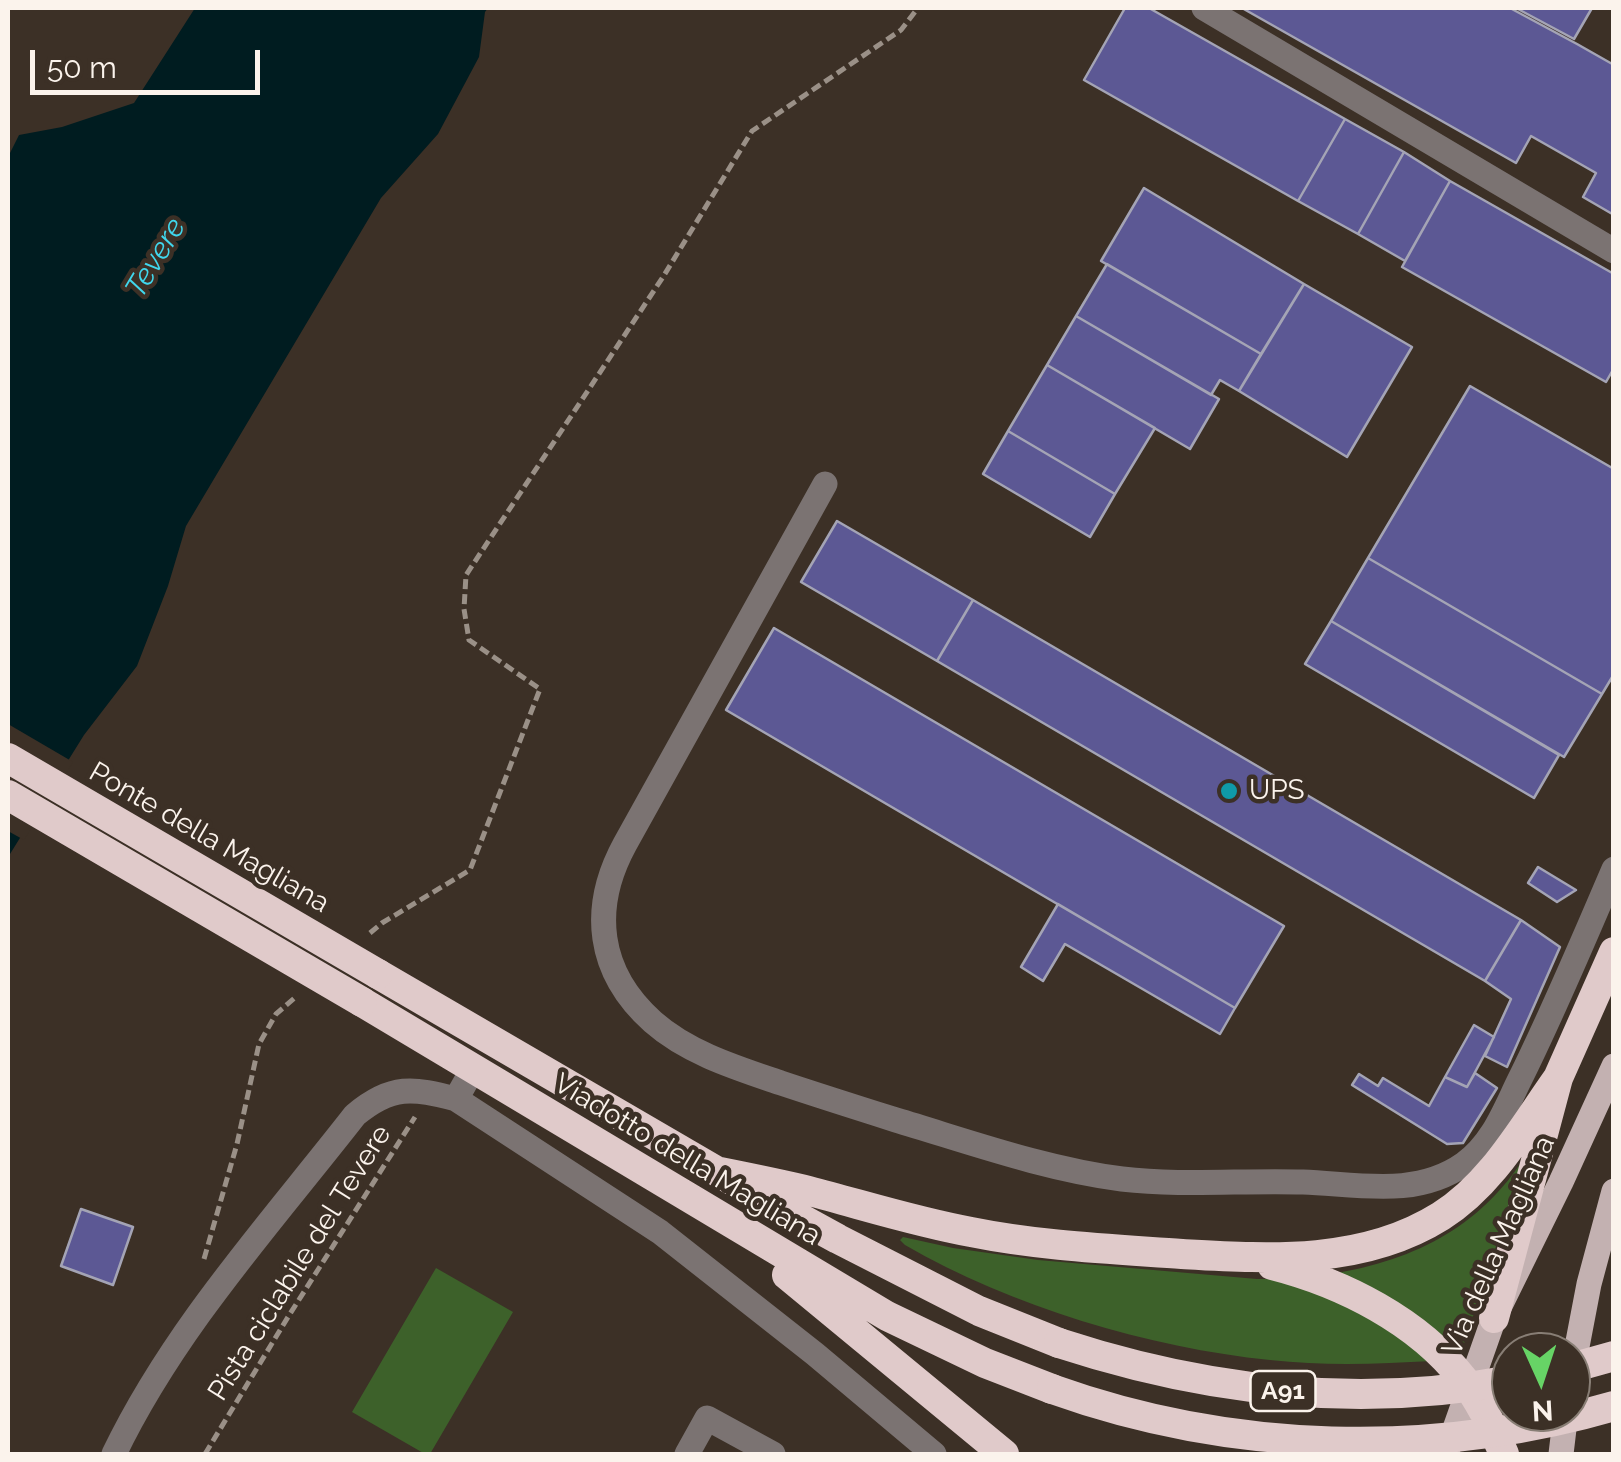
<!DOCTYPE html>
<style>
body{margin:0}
#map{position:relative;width:1621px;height:1462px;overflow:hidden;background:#3c3026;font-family:Raleway,sans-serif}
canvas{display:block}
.frame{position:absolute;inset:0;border:10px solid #fbf3ec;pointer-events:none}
.north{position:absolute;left:1491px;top:1332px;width:100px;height:100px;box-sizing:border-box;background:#3c3026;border:2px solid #887e75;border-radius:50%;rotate:177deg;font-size:28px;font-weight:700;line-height:40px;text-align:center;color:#fbf3ec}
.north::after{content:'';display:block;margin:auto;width:35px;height:45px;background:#67d466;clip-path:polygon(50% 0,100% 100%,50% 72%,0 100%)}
.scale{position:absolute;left:30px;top:50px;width:230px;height:45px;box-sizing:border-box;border:5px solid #fbf3ec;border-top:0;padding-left:12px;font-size:30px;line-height:35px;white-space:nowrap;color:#fbf3ec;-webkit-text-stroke:8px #3c3026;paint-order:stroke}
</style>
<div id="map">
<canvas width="1621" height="1462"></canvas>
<div class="frame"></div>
<div class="north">N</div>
<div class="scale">50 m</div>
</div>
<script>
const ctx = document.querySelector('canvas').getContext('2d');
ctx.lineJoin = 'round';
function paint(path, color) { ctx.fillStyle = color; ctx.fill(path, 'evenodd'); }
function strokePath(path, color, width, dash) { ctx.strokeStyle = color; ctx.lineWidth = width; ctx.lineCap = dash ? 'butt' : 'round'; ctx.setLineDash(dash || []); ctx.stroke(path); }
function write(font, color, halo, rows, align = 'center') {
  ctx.font = font + ' Raleway,sans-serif'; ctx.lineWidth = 9; ctx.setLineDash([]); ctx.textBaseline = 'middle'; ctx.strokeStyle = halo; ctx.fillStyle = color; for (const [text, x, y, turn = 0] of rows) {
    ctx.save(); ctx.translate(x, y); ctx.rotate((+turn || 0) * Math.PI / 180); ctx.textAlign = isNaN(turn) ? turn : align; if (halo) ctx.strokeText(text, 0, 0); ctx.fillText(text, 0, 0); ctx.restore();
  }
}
paint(new Path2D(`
 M1526,1155L1459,1359L1325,1275C1410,1262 1479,1230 1526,1155Z
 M903,1237L953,1248L1038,1260L1257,1279H1281L1361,1310L1432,1361C1379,1364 1324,1366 1270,1360C1150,1348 1010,1306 905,1245L900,1240Z
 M436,1268L513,1312L430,1454H425L352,1412Z`), '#3d612a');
paint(new Path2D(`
 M195,8H488L485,12L479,57L438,134L381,198L186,526L168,586L137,666L84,735L10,854L8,864V157L19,135L62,127L134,103Z`), '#001c20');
paint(new Path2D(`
 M8,724L73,762L24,840L8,831Z`), '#3c3026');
const building = new Path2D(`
 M1125,8H1149L1345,119L1298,201L1084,80Z
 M1242,8H1510L1577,44L1614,65V215L1583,197L1596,173L1531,136L1516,163Z
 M1516,8H1592L1574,39Z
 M1345,119L1404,152L1358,234L1298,201Z
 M1404,152L1450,181L1405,261L1358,234Z
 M1450,181L1614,274V368L1606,382L1402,267Z
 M1144,188L1304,284L1261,354L1101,261Z
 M1107,264L1261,354L1239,391L1220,380L1211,395L1076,316Z
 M1304,284L1412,347L1347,457L1239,391Z
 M1076,316L1219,399L1190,449L1047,365Z
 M1047,365L1155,428L1115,494L1008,431Z
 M1470,386L1614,469V674L1602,694L1368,558Z
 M1008,431L1115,494L1090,537L983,474Z
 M837,521L973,600L937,661L801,582Z
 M1368,558L1602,694L1564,757L1331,621Z
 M973,600L1521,920L1485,981L937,661Z
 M1331,621L1559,755L1534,798L1305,664Z
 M774,628L1284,926L1235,1008L726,710Z
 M1538,867L1576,890L1557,902L1528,883Z
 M1058,904L1235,1008L1220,1034L1065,944L1043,981L1021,967Z
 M1521,920L1560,947L1507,1067L1485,1056L1511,999L1485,981Z
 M1474,1025L1494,1037L1467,1087L1445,1077Z
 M1475,1073L1497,1088L1463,1143L1447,1144L1352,1085L1359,1074L1378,1086L1383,1078L1429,1106L1445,1077L1467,1087Z
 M81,1209L133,1227L113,1285L61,1266Z`);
paint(building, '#5c5894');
strokePath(building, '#a4a4b5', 2.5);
strokePath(new Path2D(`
 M370,933L382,923L470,870L540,689L469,640L464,609L466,575L663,277L752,131L901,30L918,8
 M204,1259L237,1144L259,1044L276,1014L297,996
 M205,1454L288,1317L415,1117`), '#9a9087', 5, [10, 5]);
strokePath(new Path2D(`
 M1204,8L1614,251
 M825,484L625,844C590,908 597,972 653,1022C688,1053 737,1068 781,1083C820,1096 858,1108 896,1120C970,1142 1045,1169 1122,1179C1182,1186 1243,1180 1303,1182C1358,1184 1416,1198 1464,1164C1492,1144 1504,1112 1518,1083C1553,1013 1583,941 1614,869
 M456,1099L660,1232L815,1354L934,1454
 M114,1454C174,1329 270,1224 355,1115C392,1084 413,1088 456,1099L473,1069
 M687,1454L707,1418L773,1454`), '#7b7372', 25);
strokePath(new Path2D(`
 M1571,1378L1589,1284L1614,1191
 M1446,1454L1494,1318L1561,1182L1614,1066
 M1561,1454L1566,1412`), '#c3b1b1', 25);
strokePath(new Path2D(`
 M378,974L754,1193L838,1239L979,1311L1059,1343
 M362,1002L887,1316L985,1363L1052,1389
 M720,1172C750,1178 780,1184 809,1191C863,1205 916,1222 971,1232C1040,1246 1112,1249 1182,1254C1270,1259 1363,1265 1441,1216C1492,1184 1523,1127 1558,1078
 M1272,1265C1343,1283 1418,1321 1463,1379C1481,1402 1493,1428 1504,1454
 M787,1275L1004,1454
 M1494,1318L1558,1078L1614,952`), '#e0caca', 30);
strokePath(new Path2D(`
 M8,758L378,974
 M8,795L362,1002
 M1059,1343C1206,1391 1359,1409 1511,1380
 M1571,1368L1614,1356
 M1052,1389C1231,1453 1431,1459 1614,1406`), '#e0caca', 30);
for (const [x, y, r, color] of [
 [1229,791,10,"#0f9aa8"]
]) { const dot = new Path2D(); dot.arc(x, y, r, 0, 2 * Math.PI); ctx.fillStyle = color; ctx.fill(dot); strokePath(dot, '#3c3026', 4); }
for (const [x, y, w] of [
 [1283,1391,65]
]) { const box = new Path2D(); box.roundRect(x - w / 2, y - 20, w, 40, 8); ctx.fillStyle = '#3c3026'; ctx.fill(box); strokePath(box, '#fbf3ec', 2.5); }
write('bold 25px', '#fbf3ec', null, [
 ["A91",1283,1391]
]);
write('28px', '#fbf3ec', '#3c3026', [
 ["UPS",1249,791]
], 'left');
write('28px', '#fbf3ec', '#3c3026', [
 ["Ponte della Magliana",209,838,30],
 ["Viadotto della Magliana",687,1160,31],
 ["Via della Magliana",1499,1246,-66],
 ["Pista ciclabile del Tevere",300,1263,-58]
]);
write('italic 30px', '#40d7ed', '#3c3026', [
 ["Tevere",156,258,-59]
]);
</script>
